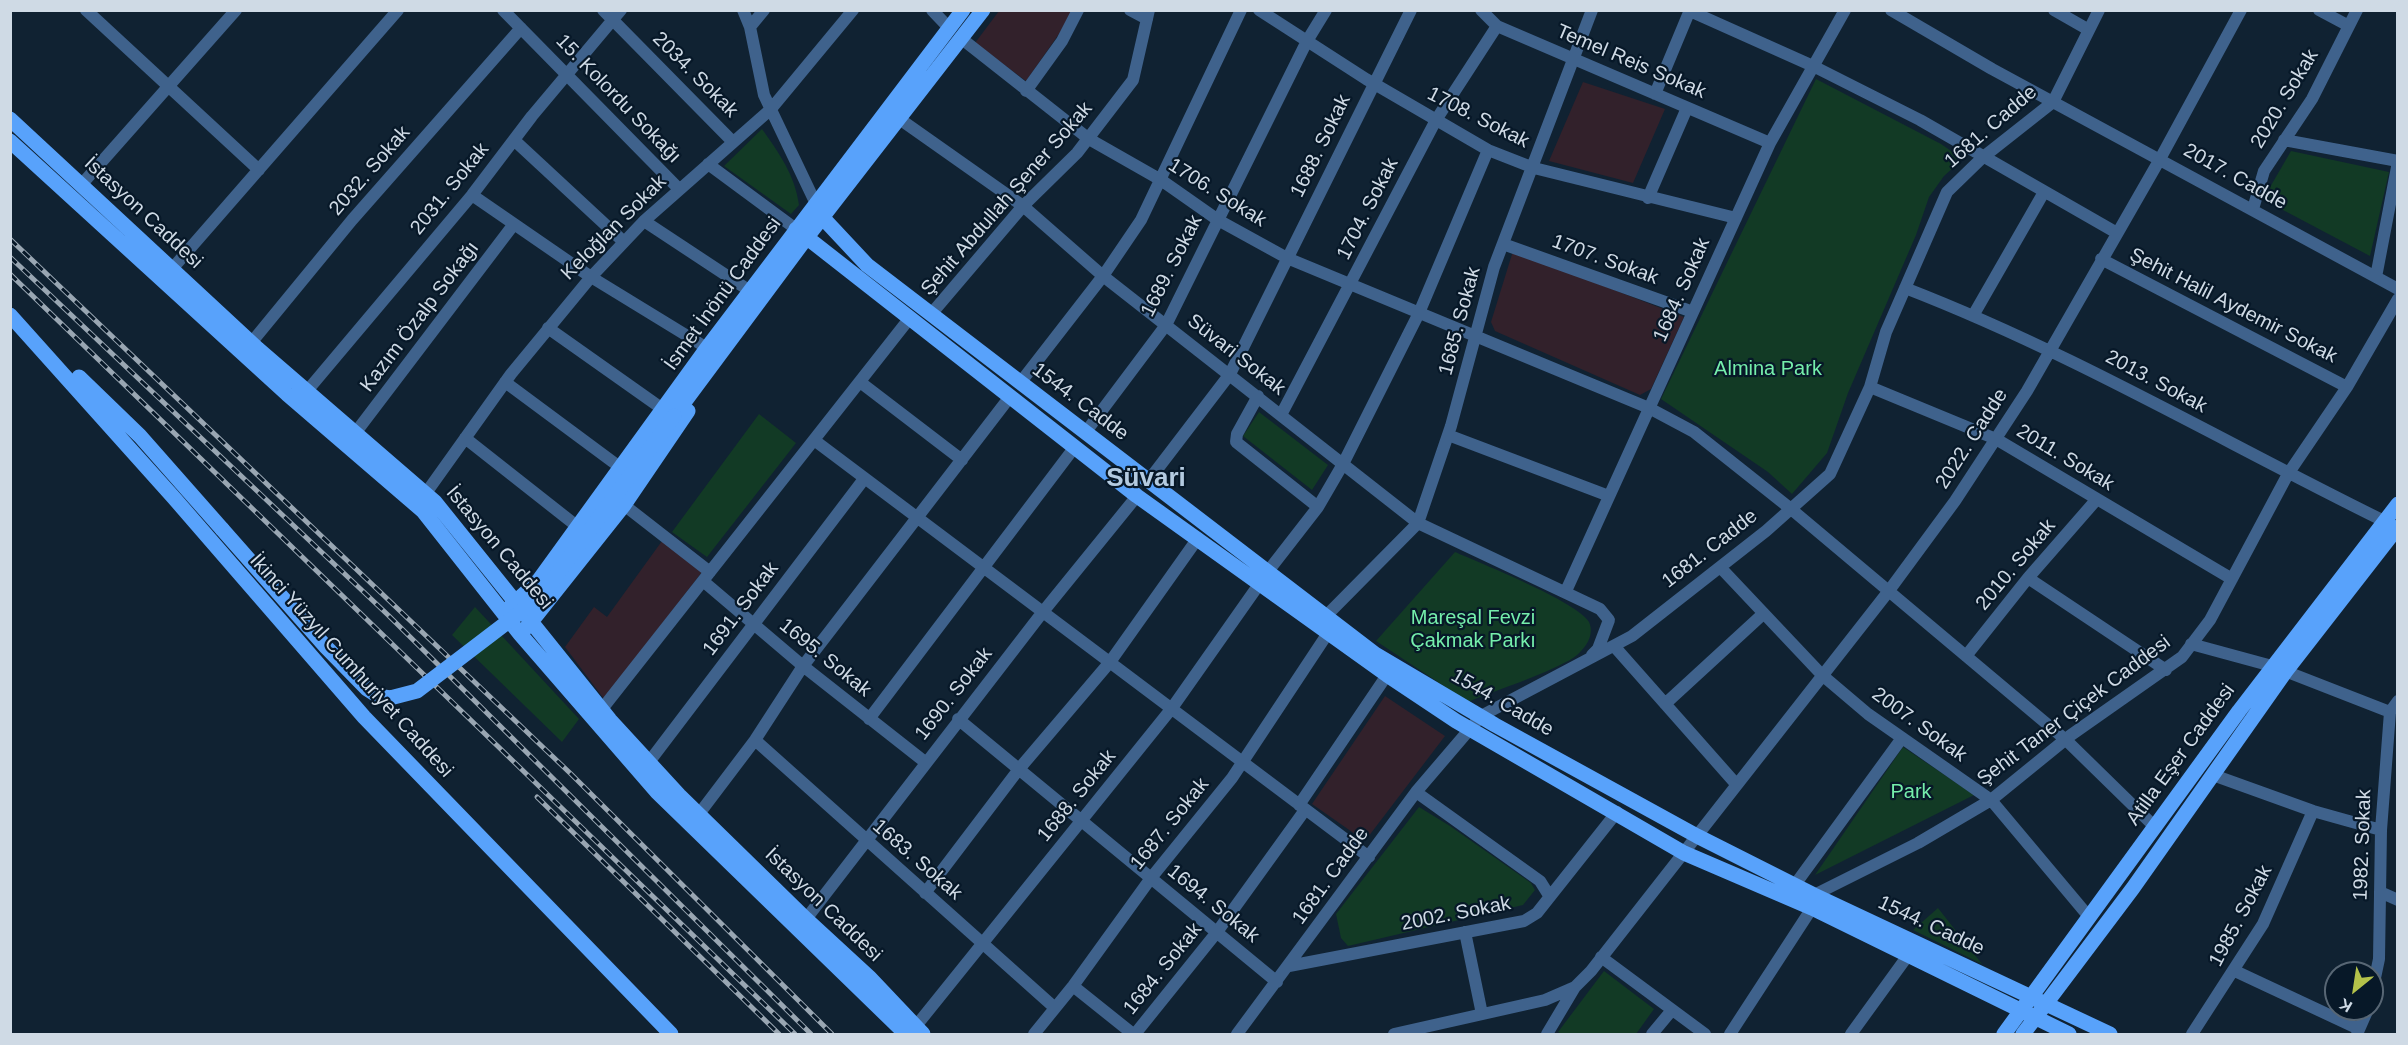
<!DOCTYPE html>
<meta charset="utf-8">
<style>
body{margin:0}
#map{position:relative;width:2408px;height:1045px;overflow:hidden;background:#102232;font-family:Arial,sans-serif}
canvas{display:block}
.frame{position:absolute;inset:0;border:12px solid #cfdae5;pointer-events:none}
.north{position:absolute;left:2324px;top:961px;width:60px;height:60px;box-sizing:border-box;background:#071828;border:2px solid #576674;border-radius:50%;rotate:210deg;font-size:16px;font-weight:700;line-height:24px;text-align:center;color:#cfdae5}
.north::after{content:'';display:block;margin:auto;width:21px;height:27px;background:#b4c24a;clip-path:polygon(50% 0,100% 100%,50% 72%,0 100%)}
</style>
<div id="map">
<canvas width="2408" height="1045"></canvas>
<div class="frame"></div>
<div class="north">K</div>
</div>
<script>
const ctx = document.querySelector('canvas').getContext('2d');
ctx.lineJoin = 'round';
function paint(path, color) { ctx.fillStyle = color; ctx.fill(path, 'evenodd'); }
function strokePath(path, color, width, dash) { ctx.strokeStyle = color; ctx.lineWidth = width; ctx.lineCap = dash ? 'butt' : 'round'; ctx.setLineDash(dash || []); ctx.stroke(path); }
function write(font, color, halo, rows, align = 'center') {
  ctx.font = font + ' Arial,sans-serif'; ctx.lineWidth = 4.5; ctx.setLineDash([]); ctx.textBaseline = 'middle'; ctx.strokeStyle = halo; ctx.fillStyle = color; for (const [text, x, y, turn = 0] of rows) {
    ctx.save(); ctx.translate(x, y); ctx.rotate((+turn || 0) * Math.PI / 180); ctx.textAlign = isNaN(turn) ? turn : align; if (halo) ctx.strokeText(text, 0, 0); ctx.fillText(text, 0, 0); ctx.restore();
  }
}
paint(new Path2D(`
 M999,11H1072L1061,31L1026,81L975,43Z
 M1583,82L1665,109L1633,183L1549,161Z
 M1513,251L1684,317L1651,389L1640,395L1495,331L1491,322Z
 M662,541L702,572L604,699L565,647L594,607L607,617Z
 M1385,696L1445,736L1365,841L1312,804Z`), '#32212b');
paint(new Path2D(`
 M1816,79L1941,144L1963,159L1944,176L1929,197L1916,235L1848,393L1827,453L1792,494L1768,472L1661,399Z
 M762,129C779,153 795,175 799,205L791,214L724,166Z
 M2291,151L2389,172L2370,256L2266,201V194Z
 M1259,412L1328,465L1312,490L1243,436Z
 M759,414L796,443L707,557L672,532Z
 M1455,552C1480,563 1578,602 1589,622C1596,637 1582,653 1570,660C1539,677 1501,688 1468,702L1376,641Z
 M475,607L579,719L562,742L452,635Z
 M1903,747L1974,795L1815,875Z
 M1419,807L1450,826L1531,883L1535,890L1523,905L1348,946L1341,938L1336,914Z
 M1938,908L1982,964L1913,930Z
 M1604,971L1654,1009L1636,1034H1562L1558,1032Z`), '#123a25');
strokePath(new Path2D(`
 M86,10L259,170
 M503,10L679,189
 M603,10L733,142
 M743,10L750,27L764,95L816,204
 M932,10L950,29
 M1130,10L1147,19
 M1259,10L1366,79L1488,150L1534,168L1736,218
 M1481,10L1497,26L1770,143
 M1891,10L1992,69L2398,289
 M2054,10L2089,30
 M2319,10L2349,26
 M1690,11L1813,66L1920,120L2117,233
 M750,27L764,10
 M962,39L1089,139L1161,180L1218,220L1287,258L1649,408L1694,432L1791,509L2066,740L2155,827
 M1026,91L1062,41L1078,10
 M1655,94L1690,10
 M901,120L1023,206L1103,276L1418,523L1600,609L1609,620L1598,649L1592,655
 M514,140L624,242
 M2284,140L2398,161
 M708,164L796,229
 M82,184L236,10
 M472,195L591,277L707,348
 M1648,198L1687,108
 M2253,209L2264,171L2312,99L2357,10
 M644,221L750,291
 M1503,244L1693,312
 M2101,259L2347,387
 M172,269L398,10
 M2376,277L2398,162
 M1905,288C2071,352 2225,443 2384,521
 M932,313L1023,206L1077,153L1133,80L1149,10
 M1974,314L2044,192
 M548,328L664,410
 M251,343L352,220L521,28
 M505,382L621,468
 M860,382L962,460
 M1020,383L1103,276L1141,220L1241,10
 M1870,387L1996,439L2232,579
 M307,391L472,195L532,116L621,10
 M1258,396L1237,434L1236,442L1318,507
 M1281,415L1436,120L1497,26
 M356,432L514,224
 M1085,433L1166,325L1307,41L1326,10
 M1448,435L1609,496
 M465,438L578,527
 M814,440L1369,857
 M1149,480L1230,374L1411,10
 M426,493L511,374L591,277L644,221L771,109L853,10
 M624,505L710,572
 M1720,567L1822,675L1868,714L1991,800L2090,918
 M1269,570L1318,507L1343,464L1419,313L1488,150
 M2028,578L2166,670
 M703,581L803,666L925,762
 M1566,591L1770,143L1845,10
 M1327,615L1418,523L1451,426L1494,267L1592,10
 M2191,644L2272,666L2390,712
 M1614,646L1736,784
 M1966,656L2028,578L2097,499
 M1665,704L1763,614
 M602,709L909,319
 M869,719L1074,448
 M958,719L1277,982
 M755,740L1055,1008
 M649,762L864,479
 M2213,775L2313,811L2381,830
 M1416,792L1540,881L1550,897
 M1299,805L1387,675
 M699,814L755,740L803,666L1009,398
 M1794,886L1902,738
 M2380,892L2398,900
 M925,893L1019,769L1110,662L1198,538
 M1814,895L1918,843L1991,800L2071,735L2182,657L2210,620L2288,474L2347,387L2398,299
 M806,919L1042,613L1137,496
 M1465,932L1482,1014
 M1601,957L1705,1034
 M1289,966L1524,921L1537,913L1617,812
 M2235,971L2359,1029
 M1073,986L1133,1034
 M2372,992L2379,959L2381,830L2390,712L2398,701
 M916,1026L1172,708L1260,583
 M1034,1034L1073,986L1151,878L1232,778L1328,633
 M1135,1034L1217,932L1305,810
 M1237,1034L1416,792L1481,716L1632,636L1766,531L1830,474L1870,387L1886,332L1947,192L1982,158L2053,102L2099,10
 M1394,1034L1545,1000L1575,987L1591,971L1888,592L1955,501L2027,391L2160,159L2241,10
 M1547,1034L1575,987
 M1652,1034L1672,1010
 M1730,1034L1812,908
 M1851,1034L1909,954
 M2192,1034L2263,924L2313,811
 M2357,1034L2368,1009`), '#3f628c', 12);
strokePath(new Path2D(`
 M10,119L258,349L435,502L610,720L679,795L806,919L869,977L923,1034
 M10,141L287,394L423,511L520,634L657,792L906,1034
 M816,204L823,218L867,265L1375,654L1495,725L1697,836L1814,895L2110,1034
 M796,229L1137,496L1387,675L1456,721L1684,853L1812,908L2069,1034
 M10,315L174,498L364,717L671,1034
 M79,377L140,436L222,529
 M674,416L807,237L983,10
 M510,607L539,580L707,348L963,10
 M527,627L624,505L688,411
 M2004,1034L2239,711L2398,504
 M2023,1034L2133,888L2286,671L2398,527`), '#58a2fb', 15);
const rail = new Path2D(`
 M10,239L571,774L832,1034
 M10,257L388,615L811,1034
 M10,274L795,1034
 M537,797L779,1034`);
strokePath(rail, '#99a6b2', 5);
strokePath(rail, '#071828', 3, [9]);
strokePath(new Path2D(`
 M222,529L326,647L367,689L378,696L390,698L417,691L518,614L547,588L674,416`), '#58a2fb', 15);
write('20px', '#cfdae5', '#071828', [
 ["Temel Reis Sokak",1631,62,23],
 ["2034. Sokak",695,75,45],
 ["15. Kolordu Sokağı",618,99,46],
 ["2020. Sokak",2285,99,-59],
 ["1708. Sokak",1478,118,27],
 ["1681. Cadde",1991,127,-41],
 ["1688. Sokak",1321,146,-64],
 ["2032. Sokak",370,171,-49],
 ["2017. Cadde",2235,177,29],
 ["2031. Sokak",450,189,-51],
 ["1706. Sokak",1217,193,32],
 ["Şehit Abdullah Şener Sokak",1007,199,-49],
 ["1704. Sokak",1368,209,-63],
 ["İstasyon Caddesi",143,213,43],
 ["Keloğlan Sokak",614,228,-45],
 ["1707. Sokak",1605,260,20],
 ["1689. Sokak",1172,266,-63],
 ["1684. Sokak",1682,290,-66],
 ["İsmet İnönü Caddesi",723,294,-54],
 ["Şehit Halil Aydemir Sokak",2233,306,27],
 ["Kazım Özalp Sokağı",420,317,-53],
 ["1685. Sokak",1460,321,-75],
 ["Süvari Sokak",1236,355,38],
 ["2013. Sokak",2156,382,28],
 ["1544. Cadde",1080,402,37],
 ["2022. Cadde",1972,439,-57],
 ["2011. Sokak",2065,458,31],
 ["İstasyon Caddesi",499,548,50],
 ["1681. Cadde",1710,549,-38],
 ["2010. Sokak",2016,565,-50],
 ["1691. Sokak",741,609,-53],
 ["1695. Sokak",825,658,39],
 ["İkinci Yüzyıl Cumhuriyet Caddesi",351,666,48],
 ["1690. Sokak",954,694,-52],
 ["1544. Cadde",1502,703,30],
 ["Şehit Taner Çiçek Caddesi",2074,711,-37],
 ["2007. Sokak",1919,725,36],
 ["Atilla Eşer Caddesi",2181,755,-54],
 ["1688. Sokak",1077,796,-51],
 ["1687. Sokak",1170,824,-51],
 ["1982. Sokak",2363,845,-88],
 ["1683. Sokak",917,860,41],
 ["1681. Cadde",1331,876,-54],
 ["1694. Sokak",1213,904,39],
 ["İstasyon Caddesi",823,905,44],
 ["2002. Sokak",1456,914,-11],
 ["1985. Sokak",2241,916,-62],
 ["1544. Cadde",1931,926,25],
 ["1684. Sokak",1163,969,-51]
]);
write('20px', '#75eeab', '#071828', [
 ["Almina Park",1768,369],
 ["Mareşal Fevzi",1473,618],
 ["Çakmak Parkı",1473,641],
 ["Park",1911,792]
]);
write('bold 26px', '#b4cbe0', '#071828', [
 ["Süvari",1146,479]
]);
</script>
